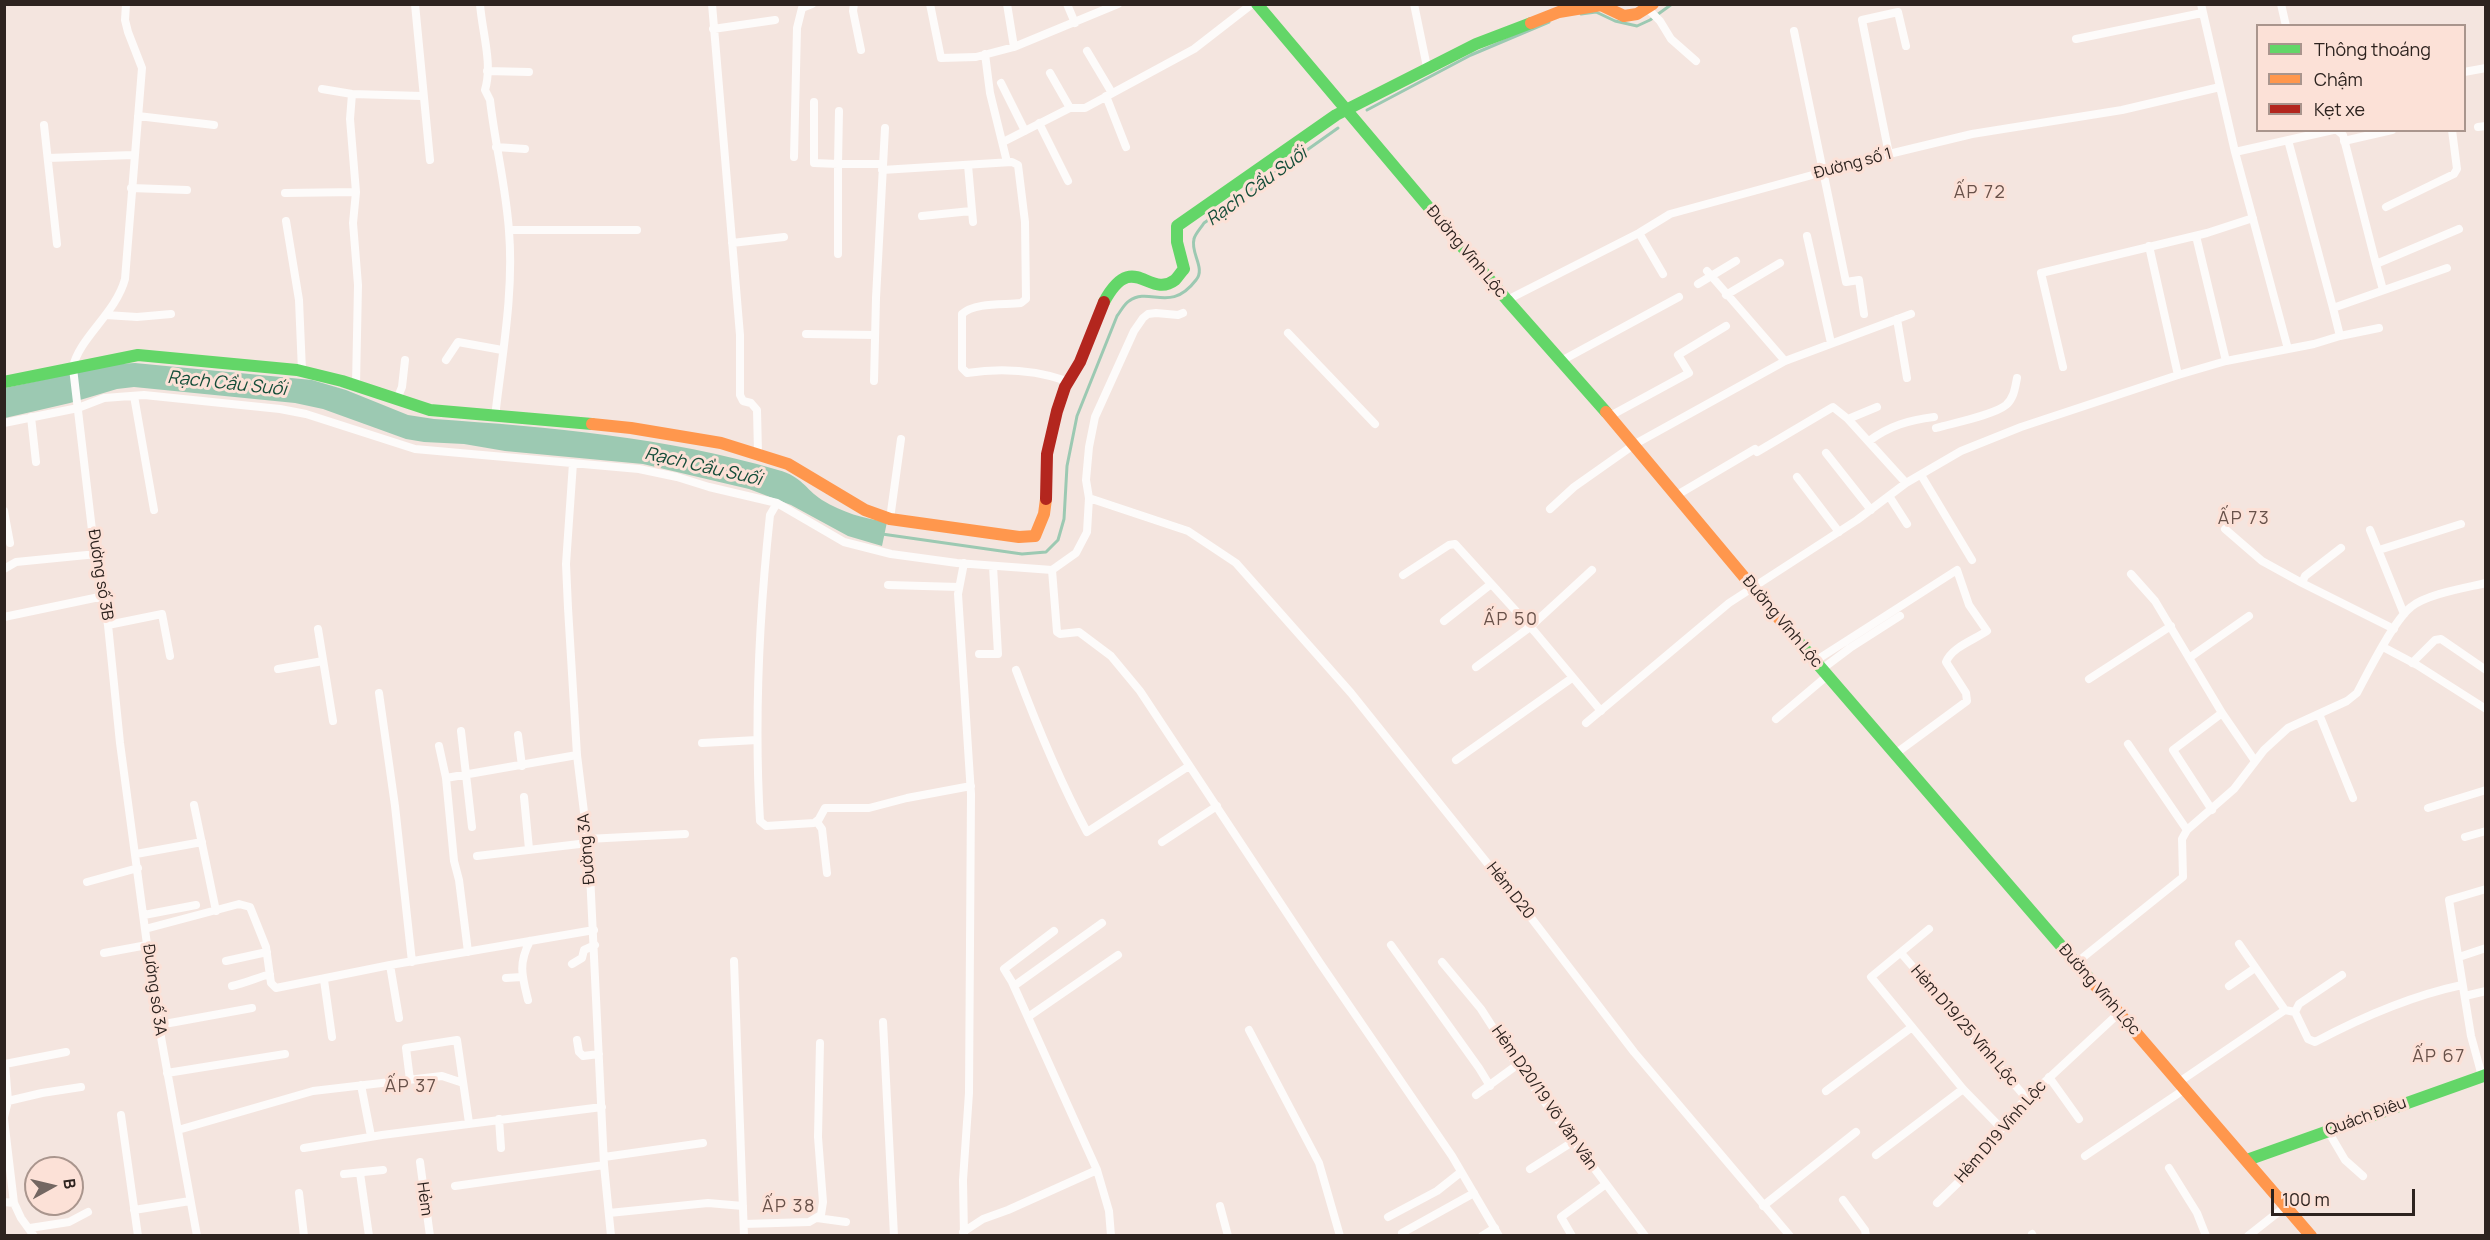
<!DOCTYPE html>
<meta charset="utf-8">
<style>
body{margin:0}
#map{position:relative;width:2490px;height:1240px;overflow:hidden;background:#f4e5df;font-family:Manrope,sans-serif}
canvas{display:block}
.frame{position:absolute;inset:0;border:6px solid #2d231f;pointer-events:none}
.legend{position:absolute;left:2256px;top:24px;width:210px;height:108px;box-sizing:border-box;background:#fce1d7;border:2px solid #a9958d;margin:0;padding:8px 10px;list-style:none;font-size:18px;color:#2d231f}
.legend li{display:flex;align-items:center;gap:12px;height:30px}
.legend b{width:30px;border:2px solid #a9958d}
.north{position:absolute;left:24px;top:1156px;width:60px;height:60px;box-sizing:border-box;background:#fce1d7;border:2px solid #a9958d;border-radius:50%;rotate:82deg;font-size:16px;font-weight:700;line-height:24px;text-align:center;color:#2d231f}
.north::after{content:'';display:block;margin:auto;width:21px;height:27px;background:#736762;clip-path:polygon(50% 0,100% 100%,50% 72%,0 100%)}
.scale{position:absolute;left:2271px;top:1189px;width:144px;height:27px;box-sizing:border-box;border:3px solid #2d231f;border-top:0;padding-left:8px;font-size:18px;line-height:21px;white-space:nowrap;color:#2d231f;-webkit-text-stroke:4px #fce1d7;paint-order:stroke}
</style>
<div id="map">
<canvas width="2490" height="1240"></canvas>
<div class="frame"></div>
<ul class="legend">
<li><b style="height:8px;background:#63d668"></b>Thông thoáng</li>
<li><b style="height:8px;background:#ff974d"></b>Chậm</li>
<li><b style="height:8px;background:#b3261e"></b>Kẹt xe</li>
</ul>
<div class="north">B</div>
<div class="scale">100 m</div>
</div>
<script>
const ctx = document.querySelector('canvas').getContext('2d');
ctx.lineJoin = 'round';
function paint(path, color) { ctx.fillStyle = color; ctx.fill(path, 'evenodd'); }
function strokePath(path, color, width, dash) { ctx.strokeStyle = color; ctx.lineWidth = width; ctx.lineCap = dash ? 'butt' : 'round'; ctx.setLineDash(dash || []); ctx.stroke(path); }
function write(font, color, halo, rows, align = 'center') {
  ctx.font = font + ' Manrope,sans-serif'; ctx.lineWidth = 6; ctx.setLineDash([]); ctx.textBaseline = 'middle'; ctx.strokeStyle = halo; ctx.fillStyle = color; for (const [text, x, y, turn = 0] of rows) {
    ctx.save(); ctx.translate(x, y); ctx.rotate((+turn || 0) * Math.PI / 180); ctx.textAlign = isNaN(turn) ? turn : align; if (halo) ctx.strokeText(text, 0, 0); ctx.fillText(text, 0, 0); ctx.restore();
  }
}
paint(new Path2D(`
 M135,363L312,380L346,390L408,415L434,419C550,427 666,437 778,470C803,477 804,488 822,500C843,513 863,518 887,522L882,546L848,536L791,505L749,489L643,464L505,451L464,444L424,442L406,439L323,409L295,403L134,387L117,389L70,403L5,418V388L116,364Z`), '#9cc9b2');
strokePath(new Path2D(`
 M1581,14L1596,12L1615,21L1637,26L1650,20L1672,4
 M1367,110L1471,55L1549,22
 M882,534L1022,554L1046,552L1058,540L1064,519L1067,466L1077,416L1117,316C1121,311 1124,304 1129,301C1150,286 1170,314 1196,280C1206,268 1190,253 1194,239C1195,234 1201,228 1204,223L1338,128`), '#9cc9b2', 3);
strokePath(new Path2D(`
 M415,4L430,160
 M480,4C482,32 493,63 485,90L490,100C495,144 506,187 509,231C514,293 502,355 495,417
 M712,4L740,335V395L743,401L751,403L757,410L758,453
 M854,4L853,11L861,50
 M930,4L941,58L976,57L1014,47L1118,4
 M1007,4L1014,47
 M1067,4L1075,23
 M1414,4L1427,67
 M2201,4L2235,152L2288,349
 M2281,4L2286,26
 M1647,8L1660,21L1671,39L1696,61
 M713,29L775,20
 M1794,31L1846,282L1859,280L1864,314
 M2076,39L2202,13
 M1087,51L1112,93
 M985,54L990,93L1007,162
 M487,71L529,72
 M2464,72L2486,68
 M1050,73L1070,108
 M1001,83L1025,131
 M322,89L352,94L422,96
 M352,94L350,119L356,192L353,223L358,285L356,385
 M1106,96L1126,147
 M814,102V163L838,164V254
 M839,111L838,164H883
 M138,116L214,125
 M1039,123L1068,181
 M44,125L57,244
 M2478,127L2486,126
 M2337,130L2343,135L2376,264L2459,229
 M2288,140L2333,308
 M2344,141L2392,130
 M1003,142L1070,108H1085L1194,49L1252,4
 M496,147L525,149
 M2235,152L2333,130
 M1889,154L1862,20L1898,12L1906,46
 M794,157L797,28L802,8L812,4
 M48,158L133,155
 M968,165L973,222
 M882,170L1012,162L1018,165L1025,222L1026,299L1021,303C1004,305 975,302 962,314V368L967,373C1000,368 1035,370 1067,381
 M131,188L187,190
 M285,193L356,192
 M2386,207L2454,174L2457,169L2452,130
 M922,216L971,211
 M286,221L299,300L302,371
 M509,230H637
 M1639,233L1663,274
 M1807,236L1831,343
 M2196,236L2226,361
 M732,243L784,237
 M2149,246L2178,375
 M2376,264L2383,290
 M1707,271L1785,361
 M1698,284L1736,261
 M1726,295L1780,263
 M1507,300L1639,233L1670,214L1889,154L1972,134L2122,110L2220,87
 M106,315L137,317L171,314
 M1897,319L1907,378
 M1288,333L1375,424
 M806,334L875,335
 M2340,336L2379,328
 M446,360L458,342L502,350
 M1561,361L1679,297
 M73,367C79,338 116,313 125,279L142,68L128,32L125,20L126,4
 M2063,367L2041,273L2207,233L2253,218
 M73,368L92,530L108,625L120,743L155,1004L197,1236
 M874,381L876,298L885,128
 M134,396L154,510
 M397,399L402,387L405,360
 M1610,416L1689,373L1678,355L1726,326
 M31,417L36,462
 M1848,419L1877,407
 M4,423L78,408L104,398L144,395L280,409L306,414L415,449L639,469L677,477L709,487L777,503L844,542L891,554L957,563L1052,570L1076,553L1087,532L1089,498L1086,480L1089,447L1095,417L1134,331L1143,318L1148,314L1156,313L1178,315L1183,313
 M1936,428C1953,423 1994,415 2006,405C2014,398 2015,388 2017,378
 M1869,441C1889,426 1909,420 1934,417
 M1826,453L1871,510
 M573,463L566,564L568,608L577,755L589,853L604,1165L611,1236
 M1921,475L1972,560
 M1797,477L1839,532
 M1677,495L1755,449L1757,452L1833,407L1848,419L1906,483
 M1889,496L1907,524
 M1089,498L1188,531L1236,563L1351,693L1532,919L1634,1052L1790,1236
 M777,503L770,515C759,617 754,719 760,821L766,826L814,823L819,819L825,808H869L907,798L971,786
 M1550,509L1574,487L1635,444L1785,361L1911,314
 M4,511L10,543
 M890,519L901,439
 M2225,529L2262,561L2302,583
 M2370,530L2404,614
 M2341,548L2305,576L2302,583L2394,629
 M2379,550L2461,524
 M4,569L16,562L97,554
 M1052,570L1057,632L1060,634L1079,632L1111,656L1140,691L1320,963L1452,1156L1499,1236
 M2131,574L2155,601L2222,713L2173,750L2212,810
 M1403,575L1449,545L1455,544L1535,632L1601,711
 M888,585L959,587
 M4,617L104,596
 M1444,621L1491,584
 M108,625L162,614L170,656
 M318,629L333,721
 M2383,647L2417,665L2486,709
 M979,654H998L993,566
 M2189,658L2249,616
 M1815,661L1957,570L1969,605L1987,631C1974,640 1952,647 1946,662L1966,693L1967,701L1895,754
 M2412,663L2435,640L2441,639L2486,670
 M1476,667L1530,627L1592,570
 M278,669L323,661
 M1822,669L1850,648L1900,616
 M1016,670C1037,726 1059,780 1087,832L1189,766
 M2089,679L2171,626
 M379,693L395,806L412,962
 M2222,713L2255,761
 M2319,714L2353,798
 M1776,719L1827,676
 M1586,723L1729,603L1857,520L1906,483L1961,451L2021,427L2178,375L2226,361L2314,344L2340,336L2333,308L2447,268
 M461,731L472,827
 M518,735L522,766
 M702,743L757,740
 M2128,744L2187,830
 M439,746L446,778L454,861L459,880L468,952
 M1456,760L1572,678
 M446,778L577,755
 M524,797L529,849
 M194,805L216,911
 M2428,808L2486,790
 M817,822L822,829L827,873
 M2465,837L2486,831
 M587,839L685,834
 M1162,842L1217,806
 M136,854L202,842
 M477,856L588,843
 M87,882L138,868
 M144,915L196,905
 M145,929L239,904L250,907L266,947L271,983L276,988L390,965L594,930
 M1929,929L1871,977L1963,1089L2001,1128
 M1054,931L1004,969L1012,982L1097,1170L1109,1211L1111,1236
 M2239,944L2285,1010
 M1391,945L1479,1068L1490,1086
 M104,953L147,945
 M1901,953L2027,1099
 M2459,957L2486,948
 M226,961L267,952
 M734,961L744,1236
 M1442,962L1481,1009L1517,1065L1645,1236
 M2076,963L2183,877L2182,839L2187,830L2234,789L2264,750L2288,728L2347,701L2357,693C2368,672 2394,620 2411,607C2427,594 2465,588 2486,583
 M572,964L582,958L584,950L595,945
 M390,965L399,1018
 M2342,975L2299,1004L2295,1012L2308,1039L2315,1042C2362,1017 2410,996 2462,985
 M506,978L522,977
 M324,980L332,1037
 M232,986C246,983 256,978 270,974
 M1014,986L1102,923
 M2229,986L2255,968
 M2465,996L2486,991
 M528,1000C522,976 518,964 530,941
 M1028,1017L1118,955
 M883,1022L894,1236
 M159,1025L252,1008
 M1249,1030L1319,1163L1340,1236
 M577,1040L579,1052L583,1056L599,1054
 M167,1073L285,1054
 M2482,1076L2471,1036L2449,900L2486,889
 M2049,1077L2079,1119
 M410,1080L406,1048L457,1040L469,1123
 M2179,1082L2285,1010L2295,1012
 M361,1085L371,1136
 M1826,1091L1912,1027
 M1476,1095L1517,1065
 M8,1101L5,1064L66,1052
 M121,1115L138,1236
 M4,1117L8,1101L42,1093L81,1087
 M4,1119L14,1203
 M499,1119L501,1148
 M178,1130L313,1091L442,1076L463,1083
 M2328,1131L2345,1160L2363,1176
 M304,1148L382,1135L602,1107
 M1876,1155L1963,1089
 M2085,1156L2185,1089
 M604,1157L703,1143
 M420,1162L430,1236
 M2169,1168L2197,1213L2206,1236
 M1530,1169L1574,1141
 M360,1173L369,1236
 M344,1174L383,1170
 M455,1186L604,1165
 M299,1193L304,1236
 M1843,1200L1865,1230L1866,1236
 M4,1202L14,1203L21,1218L34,1236
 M1937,1203L1966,1175L2021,1104L2119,1013
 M1220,1206L1228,1236
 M1763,1206L1856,1132
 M134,1210L190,1201
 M609,1213L708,1203L743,1206
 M1388,1217L1437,1191L1461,1172
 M817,1218L846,1222
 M744,1224L809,1222L821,1215L823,1202L818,1137L820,1043
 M30,1228L69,1222L88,1212
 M963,1232L983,1219L1008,1210L1097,1170
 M1402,1233L1474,1193
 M2032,1234L2033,1236
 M964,1236L963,1180L969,1093L971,794L958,594L964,563
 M1482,1236L1495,1228
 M1572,1236L1561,1217L1606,1184
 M2248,1236L2286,1206`), '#fdfbfa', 8);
strokePath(new Path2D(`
 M1257,4L1507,300L1606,412
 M1104,302C1133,248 1149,300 1175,280C1178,277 1181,272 1184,269L1177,242V226L1336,115L1476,44L1531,23
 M4,382L138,355L297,370L342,381L430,410L592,424
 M1796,639L2094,984
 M2247,1160L2486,1075`), '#63d668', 12);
strokePath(new Path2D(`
 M1531,23L1559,12L1601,5L1624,16L1637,14L1653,4
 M1606,412L1796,639
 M592,424L631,428L721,443L788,464L865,510L890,519L1019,537L1035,536L1044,514L1046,499
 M2094,984L2311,1236`), '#ff974d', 12);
strokePath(new Path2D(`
 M1046,499L1047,454L1057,411L1065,387L1080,362L1104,302`), '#b3261e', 12);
write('16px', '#2d231f', '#fce1d7', [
 ["Đường số 1",1853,164,-15],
 ["Đường Vĩnh Lộc",1466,252,50],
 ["Đường số 3B",100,575,81],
 ["Đường Vĩnh Lộc",1782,622,50],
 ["Đường 3A",587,849,-95],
 ["Hẻm D20",1510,891,52],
 ["Đường số 3A",154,990,82],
 ["Đường Vĩnh Lộc",2099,990,49],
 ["Hẻm D19/25 Vĩnh Lộc",1964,1026,49],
 ["Hẻm D20/19 Võ Văn Vân",1544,1098,55],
 ["Quách Điêu",2366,1117,-20],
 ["Hẻm D19 Vĩnh Lộc",2001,1132,-49],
 ["Hẻm",424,1199,82]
]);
write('italic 18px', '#144d39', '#fce1d7', [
 ["Rạch Cầu Suối",1257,187,-36],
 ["Rạch Cầu Suối",227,384,6],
 ["Rạch Cầu Suối",703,467,13]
]);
ctx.letterSpacing = '1.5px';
write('18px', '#69524a', '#fce1d7', [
 ["ẤP 72",1980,193],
 ["ẤP 73",2244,519],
 ["ẤP 50",1511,620],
 ["ẤP 67",2439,1057],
 ["ẤP 37",411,1087],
 ["ẤP 38",789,1207]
]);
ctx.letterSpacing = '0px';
</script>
